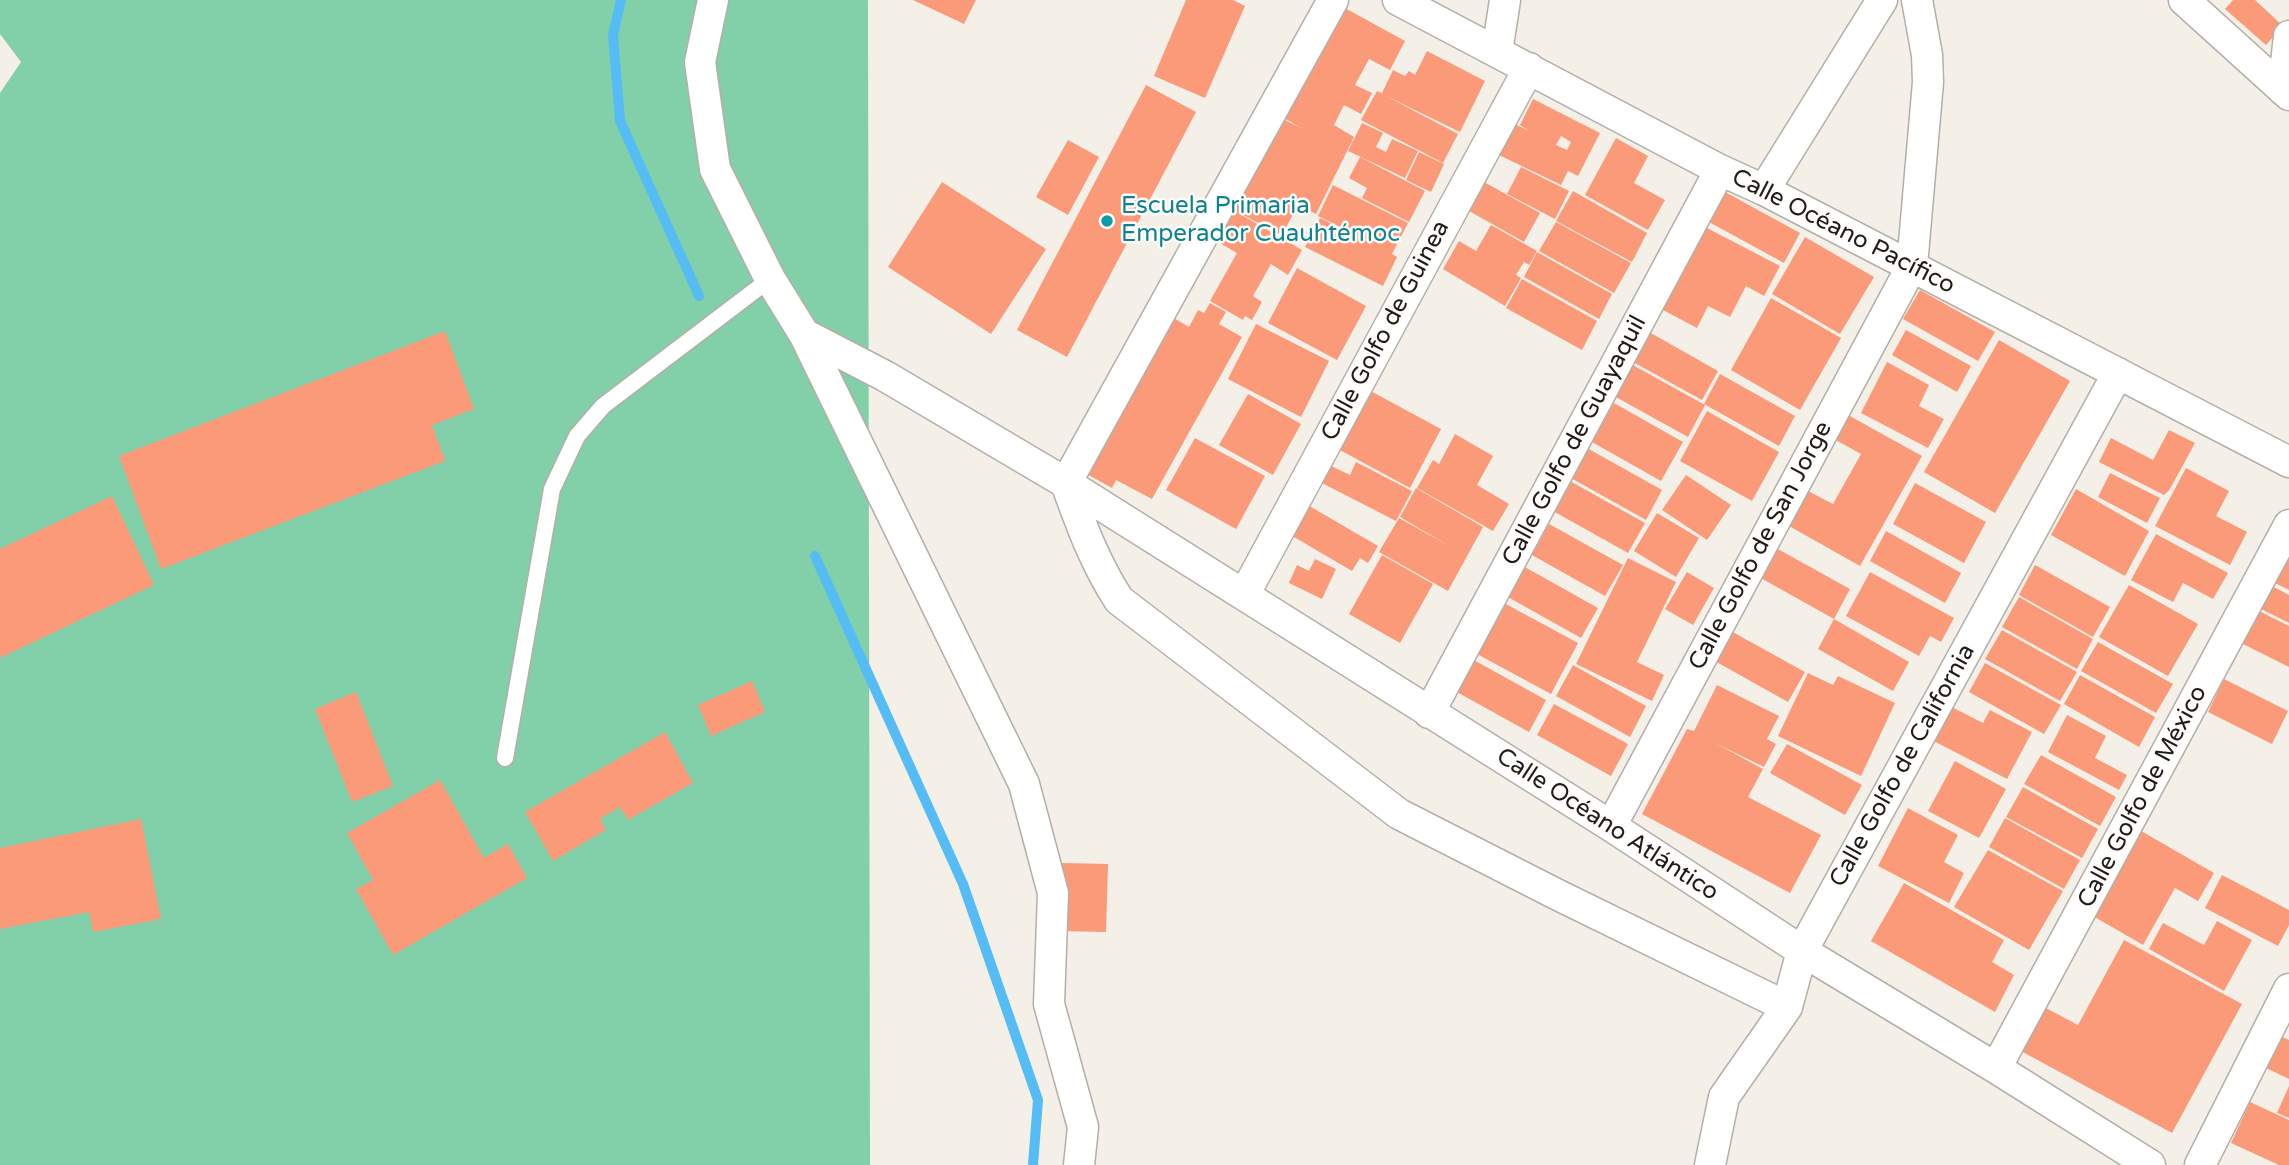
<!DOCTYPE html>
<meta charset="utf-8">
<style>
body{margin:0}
canvas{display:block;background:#f4efe7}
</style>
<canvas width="2289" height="1165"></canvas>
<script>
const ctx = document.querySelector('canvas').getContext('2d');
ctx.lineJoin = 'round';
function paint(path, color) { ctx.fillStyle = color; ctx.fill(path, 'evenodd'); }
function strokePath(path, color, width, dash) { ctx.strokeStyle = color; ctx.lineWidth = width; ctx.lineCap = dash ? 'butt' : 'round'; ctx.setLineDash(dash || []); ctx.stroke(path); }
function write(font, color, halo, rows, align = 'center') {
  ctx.font = font + ' "Varela Round",sans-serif'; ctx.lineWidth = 5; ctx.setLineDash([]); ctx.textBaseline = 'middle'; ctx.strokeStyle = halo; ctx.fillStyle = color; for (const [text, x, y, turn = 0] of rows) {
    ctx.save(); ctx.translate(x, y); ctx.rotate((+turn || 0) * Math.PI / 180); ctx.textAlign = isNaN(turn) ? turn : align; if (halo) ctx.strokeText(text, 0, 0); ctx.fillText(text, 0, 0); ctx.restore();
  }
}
paint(new Path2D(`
 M0,0H868L870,1165H0V93L21,62L0,34Z`), '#81d0a9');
strokePath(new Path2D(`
 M621,0L613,35L620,121L699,296
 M815,556L963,884L1038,1100L1033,1165`), '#56bcf5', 10);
paint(new Path2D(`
 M913,0H976L964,24Z
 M1186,0H1233L1245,6L1205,98L1154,76Z
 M2233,0H2255L2283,26L2266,45L2225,9Z
 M1343,7L1405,41L1390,70L1369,59L1355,85L1372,93L1361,114L1344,105L1334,125L1354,137L1316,214L1298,205L1282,235L1235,211L1302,250L1288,275L1271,264L1253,296L1262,302L1252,320L1245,316L1243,320L1210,301L1237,253L1213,239L1277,116L1301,128L1284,118Z
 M1427,51L1485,81L1460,132L1384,95L1458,134L1443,163L1361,120L1377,91L1382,93L1393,70L1405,76L1409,71L1415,75Z
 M1146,85L1196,112L1067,357L1017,330Z
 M1533,99L1600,133L1578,176L1568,171L1561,185L1499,155L1515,124L1529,131L1520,125ZM1561,136L1571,142L1567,150L1556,145Z
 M1362,123L1383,133L1376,147L1386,152L1392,139L1418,151L1405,178L1348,151Z
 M1616,138L1648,156L1634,183L1665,200L1648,230L1585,195Z
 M1068,140L1099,157L1068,215L1036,197Z
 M1419,152L1444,164L1431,192L1406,180Z
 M1360,157L1425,191L1409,222L1362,198L1367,188L1349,178Z
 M1521,167L1569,191L1555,219L1507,194Z
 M942,182L1046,249L991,334L888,267Z
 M1484,182L1540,213L1524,242L1469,211Z
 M1333,185L1408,223L1392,254L1397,257L1383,286L1305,247L1320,218L1376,245L1318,216Z
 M1573,191L1647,233L1632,262L1556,221Z
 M1725,192L1800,233L1784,263L1709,222Z
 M1556,222L1631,263L1614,293L1539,251Z
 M1491,225L1537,251L1529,265L1524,262L1516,275L1521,278L1505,306L1443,269L1459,241L1476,251Z
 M1707,228L1780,266L1764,296L1746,286L1730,317L1708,306L1697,328L1663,310Z
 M1805,237L1874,277L1840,334L1772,294Z
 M1537,252L1612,294L1599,319L1524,277Z
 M1297,268L1366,306L1337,360L1268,323Z
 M1522,279L1597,321L1582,350L1506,308Z
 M1920,290L1995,332L1978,361L1903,319Z
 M1771,298L1841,338L1800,410L1731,370Z
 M1210,303L1226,312L1219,324L1242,337L1152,499L1116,480L1112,488L1087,474L1172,317L1189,327L1198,310L1204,313Z
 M1256,324L1329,361L1301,417L1228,379Z
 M1906,330L1971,366L1957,392L1892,355Z
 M445,331L474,409L432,425L445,461L161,569L119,456Z
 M1649,332L1718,371L1702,400L1633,362Z
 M1999,340L2070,381L1995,513L1924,472Z
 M1887,362L1929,385L1919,406L1944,419L1928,448L1861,413Z
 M1631,364L1705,405L1688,437L1614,396Z
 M1720,374L1795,416L1779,446L1704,404Z
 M1365,388L1441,429L1410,488L1338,449Z
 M1248,394L1301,424L1273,475L1219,445Z
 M1614,403L1683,442L1661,481L1592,442Z
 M1707,411L1779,452L1752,501L1680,461Z
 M1848,415L1922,456L1860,566L1789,526L1808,491L1833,504L1861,454L1834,439Z
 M2169,430L2195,443L2170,489L2164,495L2099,462L2111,438L2153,460Z
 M1455,434L1493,456L1477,485L1509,504L1493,531L1417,488L1433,460L1439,464Z
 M1195,438L1265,476L1236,529L1166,490Z
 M1587,448L1662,490L1646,520L1571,478Z
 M1356,462L1412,491L1396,521L1318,481L1327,464L1350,475Z
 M2186,468L2229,491L2216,516L2247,532L2230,565L2155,526Z
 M2110,473L2160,498L2147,523L2098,497Z
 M1686,475L1731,505L1707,540L1662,510Z
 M1570,481L1645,523L1628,553L1553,511Z
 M1915,483L1986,522L1964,563L1893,524Z
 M1416,488L1483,527L1448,591L1379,552L1399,518L1449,546L1400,517Z
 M2076,489L2149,531L2125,576L2051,535Z
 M112,496L154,585L0,658V549Z
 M1306,504L1378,546L1368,563L1360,558L1352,571L1289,534Z
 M1657,513L1699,538L1676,577L1634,551Z
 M1549,524L1623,565L1605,596L1532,555Z
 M1886,531L1961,573L1945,603L1870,561Z
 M2156,534L2228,573L2213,599L2183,583L2173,602L2131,580Z
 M1776,548L1850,589L1834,619L1759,577Z
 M2289,549V590L2273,582Z
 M1382,555L1433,584L1400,643L1349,614Z
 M1628,558L1676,582L1637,662L1664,675L1652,701L1576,664Z
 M1315,559L1336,569L1322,599L1289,583L1297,565L1309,571Z
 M2035,565L2110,607L2093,637L2019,595Z
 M1523,566L1598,608L1581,638L1506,596Z
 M1687,572L1714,588L1693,625L1665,609Z
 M1870,572L1954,618L1941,642L1930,636L1919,656L1846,616Z
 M2266,583L2289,595V623L2255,606Z
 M2129,585L2198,624L2168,676L2099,637Z
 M2019,597L2093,639L2077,669L2002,627Z
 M1504,603L1578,643L1551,694L1477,654Z
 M2253,608L2289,626V667L2237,641Z
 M1834,619L1909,662L1893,691L1818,649Z
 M1729,630L1805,672L1788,702L1713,660Z
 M2002,630L2077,672L2060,701L1985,659Z
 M2098,642L2173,684L2156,713L2081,671Z
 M1472,659L1546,700L1529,732L1455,691Z
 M1985,663L2061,705L2044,734L1969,692Z
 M1573,665L1646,706L1630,737L1556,696Z
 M1808,673L1833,685L1838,676L1895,703L1861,776L1778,736Z
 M2080,675L2155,717L2139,747L2064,704Z
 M2224,679L2288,711L2272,744L2208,712Z
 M752,681L765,712L711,736L698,705Z
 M1717,685L1779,716L1767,739L1776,744L1764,767L1715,743L1763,769L1748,797L1821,835L1790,893L1642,814L1687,729L1694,731Z
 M356,692L393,786L352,802L315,709Z
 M1944,703L1983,723L1990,710L2032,732L2007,779L1926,737Z
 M1554,704L1628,744L1611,776L1537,735Z
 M2067,715L2106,736L2095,758L2127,775L2119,790L2048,752Z
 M665,732L693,783L628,820L620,807L600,819L606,830L553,861L525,812Z
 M1787,744L1862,785L1845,815L1770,773Z
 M2041,755L2116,797L2100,826L2024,784Z
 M1955,761L2006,789L1979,838L1928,811Z
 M440,780L484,858L508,844L527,878L393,955L356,889L373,880L347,833Z
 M2023,787L2098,829L2082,858L2006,817Z
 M1908,808L1958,835L1944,862L1964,873L1949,903L1878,866Z
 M2005,818L2080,860L2064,889L1989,847Z
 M141,819L161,919L93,932L89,912L0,929V848Z
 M2141,831L2214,873L2198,901L2175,888L2143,945L2093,916Z
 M1988,850L2063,891L2029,950L1954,907Z
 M1062,863L1108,864L1106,932L1059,931Z
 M2222,875L2289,910V925L2278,946L2205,908Z
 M1904,883L2004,940L1992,962L2014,975L1995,1012L1871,941Z
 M2217,921L2252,940L2224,991L2149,949L2163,923L2204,945Z
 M2124,940L2242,1004L2172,1133L2021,1051L2044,1007L2078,1025Z
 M2280,1036L2289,1040V1079L2266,1068Z
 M2289,1086V1118L2277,1113Z
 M2250,1102L2289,1120V1165H2279L2231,1143Z`), '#fa9a79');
const lane = new Path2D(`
 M505,758L552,489L577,436L603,406L770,279`);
const street = new Path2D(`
 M713,0L700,62L715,169L770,279L804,334L1024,784L1053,893L1049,1004L1083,1127L1079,1165
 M1398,0L1720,170L1764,190L2289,462
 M2184,0L2289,95
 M1497,52L1505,0
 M2283,90L2289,36
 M1764,190L1882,0
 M804,334L885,376L1066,483L1611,826L1802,951L1996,1068L2150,1165
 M1066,483C1081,525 1095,563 1119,600L1399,814L1558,895L1787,1007
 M1066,483L1333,0
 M1244,595L1529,68
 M1429,713L1720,170
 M1611,826L1912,266L1928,82L1927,55L1917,0
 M1996,1068L2289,525
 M1710,1165L1724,1097L1787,1007L1802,951L2118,373
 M2200,1165L2289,989`);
strokePath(lane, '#b4afa8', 19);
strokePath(street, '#b4afa8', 33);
strokePath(lane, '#fff', 16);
strokePath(street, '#fff', 30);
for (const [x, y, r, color] of [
 [1107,221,7,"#0f9aa8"]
]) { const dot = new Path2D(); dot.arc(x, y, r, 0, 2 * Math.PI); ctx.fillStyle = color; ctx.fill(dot); strokePath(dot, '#fffdfa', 2.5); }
write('24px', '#0d838f', '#fffdfa', [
 ["Escuela Primaria",1121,207],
 ["Emperador Cuauhtémoc",1121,235]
], 'left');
write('24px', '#1e1c1a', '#fffdfa', [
 ["Calle Océano Pacífico",1843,232,27],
 ["Calle Golfo de Guinea",1386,331,-62],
 ["Calle Golfo de Guayaquil",1575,441,-62],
 ["Calle Golfo de San Jorge",1761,546,-62],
 ["Calle Golfo de California",1903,766,-61],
 ["Calle Golfo de México",2143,797,-62],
 ["Calle Océano Atlántico",1607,825,33]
]);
</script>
